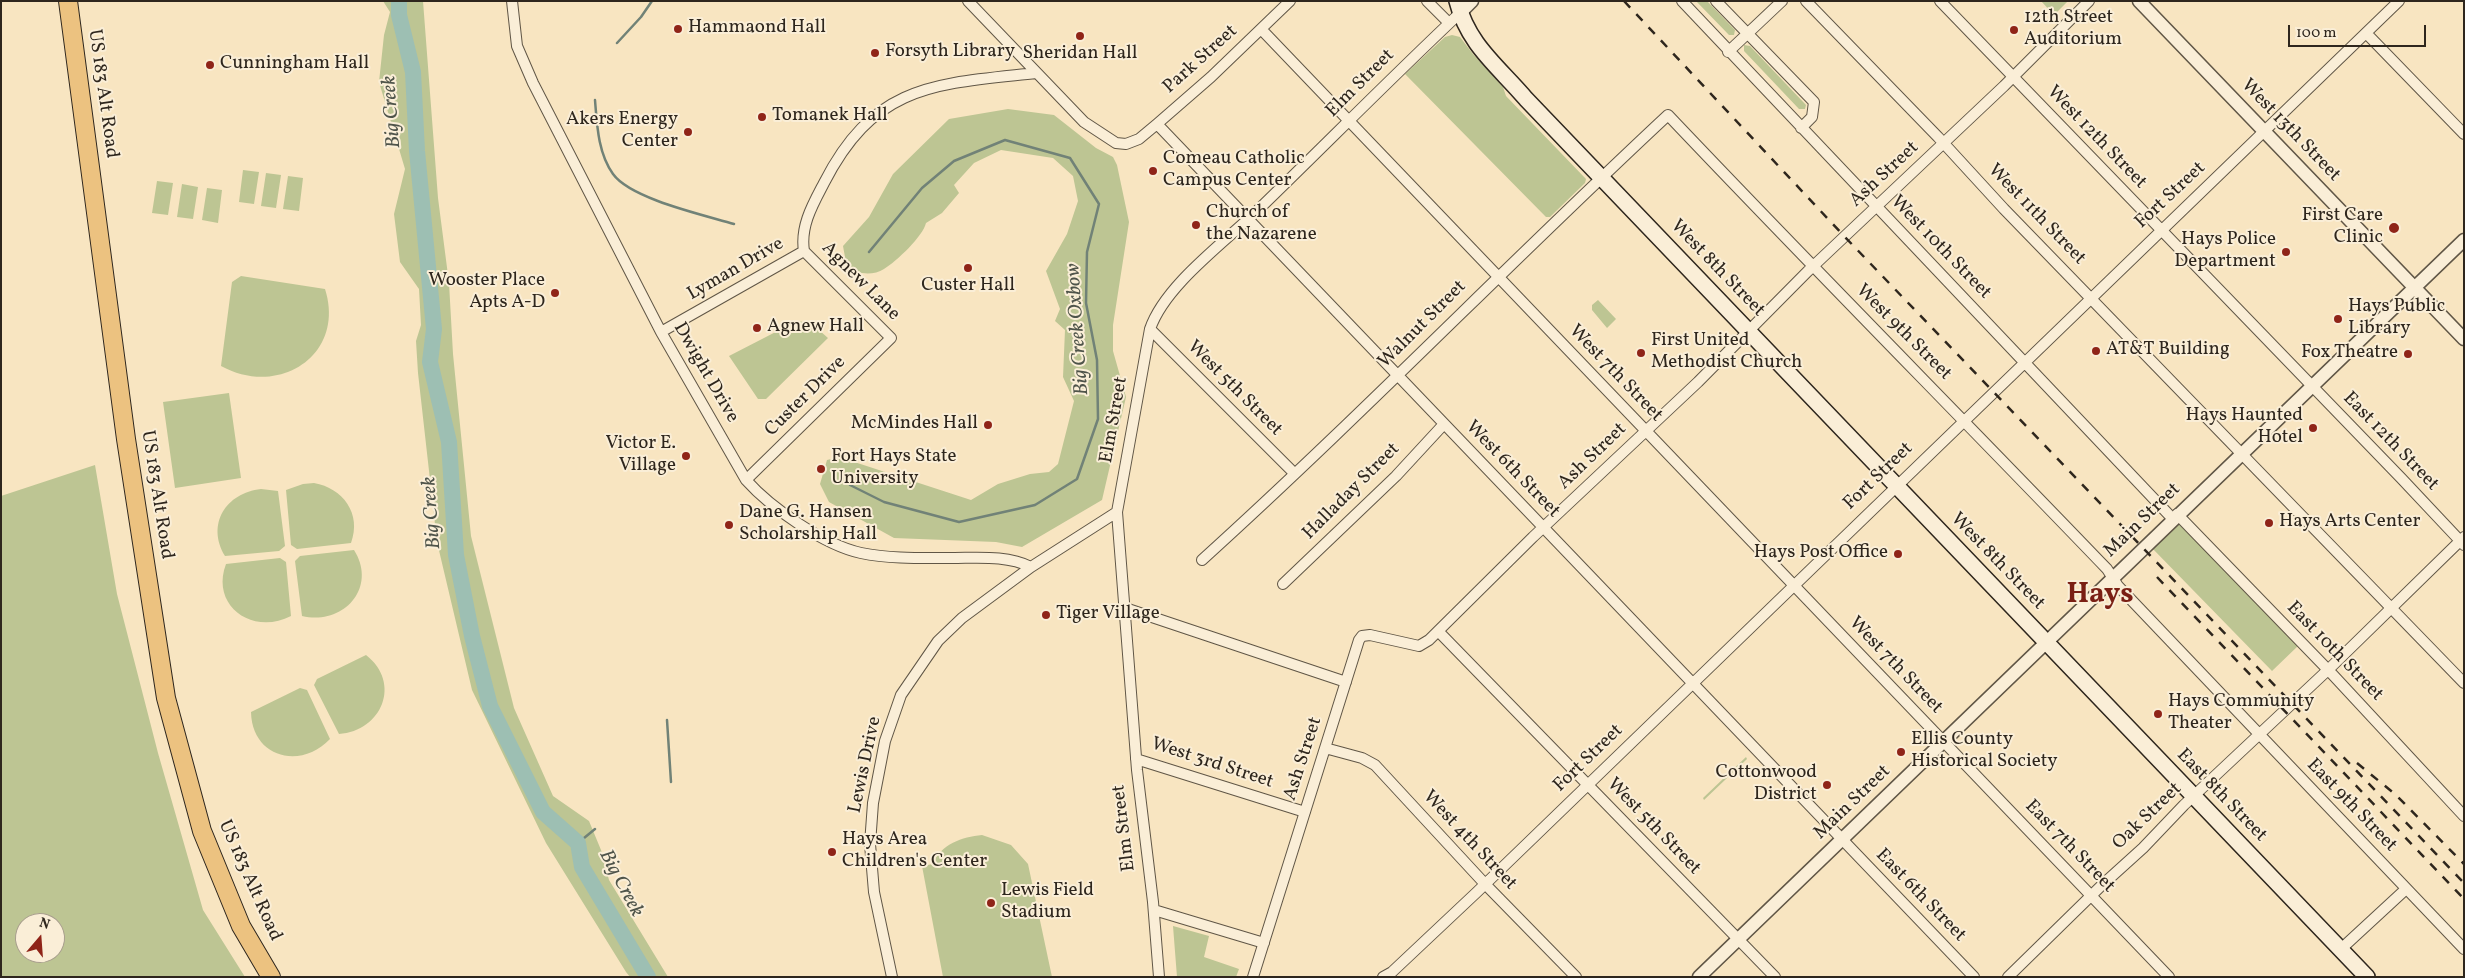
<!DOCTYPE html>
<style>
body{margin:0}
#map{position:relative;width:2465px;height:978px;overflow:hidden;background:#f8e5c1;font-family:Vollkorn,serif}
canvas{display:block}
.frame{position:absolute;inset:0;border:2px solid #2e261d;pointer-events:none}
.north{position:absolute;left:15px;top:913px;width:50px;height:50px;box-sizing:border-box;background:#faeed7;border:1px solid #a89e8d;border-radius:50%;rotate:18deg;font-size:14px;font-weight:700;line-height:20px;text-align:center;color:#2e261d}
.north::after{content:'';display:block;margin:auto;width:18px;height:22px;background:#8f2418;clip-path:polygon(50% 0,100% 100%,50% 72%,0 100%)}
.scale{position:absolute;left:2288px;top:25px;width:138px;height:22px;box-sizing:border-box;border:2px solid #2e261d;border-top:0;padding-left:6px;font-size:15px;line-height:18px;white-space:nowrap;color:#2e261d;-webkit-text-stroke:4px #faeed7;paint-order:stroke}
</style>
<div id="map">
<canvas width="2465" height="978"></canvas>
<div class="frame"></div>
<div class="north">N</div>
<div class="scale">100 m</div>
</div>
<script>
const ctx = document.querySelector('canvas').getContext('2d');
ctx.lineJoin = 'round';
function paint(path, color) { ctx.fillStyle = color; ctx.fill(path, 'evenodd'); }
function strokePath(path, color, width, dash) { ctx.strokeStyle = color; ctx.lineWidth = width; ctx.lineCap = dash ? 'butt' : 'round'; ctx.setLineDash(dash || []); ctx.stroke(path); }
function write(font, color, halo, rows, align = 'center') {
  ctx.font = font + ' Vollkorn,serif'; ctx.lineWidth = 4; ctx.setLineDash([]); ctx.textBaseline = 'middle'; ctx.strokeStyle = halo; ctx.fillStyle = color; for (const [text, x, y, turn = 0] of rows) {
    ctx.save(); ctx.translate(x, y); ctx.rotate((+turn || 0) * Math.PI / 180); ctx.textAlign = isNaN(turn) ? turn : align; if (halo) ctx.strokeText(text, 0, 0); ctx.fillText(text, 0, 0); ctx.restore();
  }
}
paint(new Path2D(`
 M383,1H423L438,198L449,283L453,354L471,536L514,708L553,796L589,821L601,850L609,880L668,977H630L626,972L546,843L472,690L437,542L418,373L416,341L421,325L419,289L400,262L394,214L405,169L379,82L384,35L390,12Z
 M1696,1H1707L1735,30L1734,35H1729Z
 M2041,1H2068L2054,15Z
 M1452,35L1460,37L1473,54L1503,87L1506,96L1586,179L1585,183L1550,217H1546L1405,74L1445,37Z
 M1744,45L1750,46L1806,105L1805,109H1799L1744,51Z
 M1008,109L1054,115L1096,148L1113,157L1117,165L1129,222L1113,325V351L1126,397L1102,500L1022,547L996,542L894,538L829,502L820,484L827,460L839,457L971,500L998,484L1030,474L1049,472L1058,464L1074,401L1063,377L1065,330L1055,321L1060,309L1046,271L1067,234L1078,201L1073,176L1053,158L1001,150L974,163L954,185L959,193L942,213L926,223C923,236 897,261 884,269C873,276 858,274 847,268L843,246L869,217L893,174L949,119Z
 M243,170L259,172L254,204L239,202Z
 M266,173L281,175L276,208L261,206Z
 M288,176L303,178L299,211L283,209Z
 M157,181L173,183L168,215L152,213Z
 M182,184L198,187L193,219L177,217Z
 M207,188L222,190L218,223L202,220Z
 M241,276L325,289C346,355 279,398 221,366L232,282Z
 M1598,300L1616,319L1607,328L1592,310V305Z
 M797,321L811,323L828,338L766,399H758L729,356Z
 M229,393L241,478L175,488L163,402Z
 M95,465L117,594L158,753L203,910L245,977H1V496ZM25,923H55V953H25Z
 M314,483C343,488 362,514 351,543L297,549L291,545L286,490L303,484Z
 M261,489L278,491L285,546L279,551L225,556C206,524 226,493 261,489Z
 M2178,521L2299,645L2272,671L2151,547Z
 M354,550C378,588 343,626 302,616L295,561L300,556Z
 M280,558L286,562L291,616C253,636 210,606 226,564Z
 M366,655C402,683 382,731 339,734L314,685L317,679Z
 M300,688L307,690L330,739C301,770 252,758 251,712Z
 M1746,757L1747,759L1704,800L1703,798Z
 M982,835L1011,845L1028,864L1052,977H943L922,866L933,864C941,844 962,837 982,835Z
 M1173,926L1209,936L1204,957L1239,969L1236,977H1177Z`), '#bdc593');
strokePath(new Path2D(`
 M617,43L641,17L652,1
 M595,100C597,125 598,153 613,174C631,199 704,215 734,224
 M850,485L884,502L959,522L1035,505L1077,479L1098,419L1097,360L1086,303L1087,252L1099,204L1070,158L1005,140L954,161L922,188L869,252
 M667,720L671,782
 M578,843L595,829`), '#718277', 2.5);
strokePath(new Path2D(`
 M399,1V15L413,72L417,151L434,329L430,362L449,442L456,555L472,636L490,706L543,812L578,843L582,867L648,977`), '#9dbfb3', 16);
const minor = new Path2D(`
 M512,1L517,46L533,83L661,332L746,480C771,508 824,545 861,553C890,559 922,558 952,558C978,558 1007,555 1031,567
 M968,1L1084,122L1116,143L1126,144L1139,139L1157,124L1211,77L1290,1
 M1427,1L1449,23
 M1682,1L2172,518
 M1716,1L1814,102L1812,117L1801,128
 M1806,1L1938,137L2004,209L2464,683
 M1940,1L2401,478L2464,545
 M1261,29L2169,977
 M2366,33L2464,134
 M1728,52L1782,1
 M1157,124L1974,977
 M804,251C800,226 813,204 824,183C875,83 936,84 1036,73
 M1150,329L1294,473
 M661,332L804,251
 M746,480L891,338L804,251
 M2177,514L2333,675L2464,816
 M1202,560C1361,416 1511,261 1668,115C1813,268 1961,417 2107,569L2118,586L2464,949
 M1283,584L1396,476L1444,424
 M1125,608L1346,682
 M1438,631L1775,977
 M1325,748L1362,758L1375,765L1485,884L1576,977
 M1136,759L1305,812
 M1154,910L1264,943
 M2341,949L2406,889
 M892,977L874,892L870,844L873,803L885,741L901,695L938,641L962,618L1031,567L1117,512
 M1159,977L1153,902L1137,770L1117,512L1150,329C1165,285 1225,242 1259,209C1326,144 1392,77 1460,13
 M1253,977L1359,640L1362,636L1370,635L1419,646L1429,640L1533,537L1698,382L1808,271L2004,86L2089,1
 M1383,977L1392,972L1477,892L2399,1
 M2008,977L2101,886L2143,848L2184,805L2331,667L2464,537`);
const tertiary = new Path2D(`
 M2139,1L2464,339
 M1460,13L1472,1
 M1699,977L2464,240`);
const secondary = new Path2D(`
 M1457,1C1468,45 1498,66 1526,99L2367,977`);
const trunk = new Path2D(`
 M68,1L126,439L166,698L202,831L241,926L271,977`);
strokePath(minor, '#605646', 12);
strokePath(tertiary, '#605646', 15);
strokePath(secondary, '#2e261d', 18);
strokePath(trunk, '#2e261d', 20);
strokePath(minor, '#faeed7', 10);
strokePath(tertiary, '#faeed7', 12);
strokePath(secondary, '#faeed7', 15);
strokePath(trunk, '#ecc280', 18);
strokePath(new Path2D(`
 M1624,1L1844,236L2464,883
 M2157,577L2464,899
 M2357,763L2396,795L2464,864`), '#2e261d', 2.5, [9, 9]);
for (const [x, y, r, color] of [
 [678,29,5,"#8f2418"],
 [2014,30,5,"#8f2418"],
 [1080,36,5,"#8f2418"],
 [875,53,5,"#8f2418"],
 [210,65,5,"#8f2418"],
 [762,117,5,"#8f2418"],
 [688,132,5,"#8f2418"],
 [1153,171,5,"#8f2418"],
 [1196,225,5,"#8f2418"],
 [2394,228,6,"#8f2418"],
 [2286,252,5,"#8f2418"],
 [968,268,5,"#8f2418"],
 [555,293,5,"#8f2418"],
 [2338,319,5,"#8f2418"],
 [757,328,5,"#8f2418"],
 [2096,351,5,"#8f2418"],
 [1641,353,5,"#8f2418"],
 [2408,354,5,"#8f2418"],
 [988,425,5,"#8f2418"],
 [2313,428,5,"#8f2418"],
 [686,456,5,"#8f2418"],
 [821,469,5,"#8f2418"],
 [2269,523,5,"#8f2418"],
 [729,525,5,"#8f2418"],
 [1898,554,5,"#8f2418"],
 [1046,615,5,"#8f2418"],
 [2158,714,5,"#8f2418"],
 [1901,752,5,"#8f2418"],
 [1827,785,5,"#8f2418"],
 [832,852,5,"#8f2418"],
 [991,903,5,"#8f2418"]
]) { const dot = new Path2D(); dot.arc(x, y, r, 0, 2 * Math.PI); ctx.fillStyle = color; ctx.fill(dot); strokePath(dot, '#faeed7', 2); }
write('19px', '#2e261d', '#faeed7', [
 ["12th Street",2024,19],
 ["Auditorium",2024,41],
 ["Hammaond Hall",688,29],
 ["Forsyth Library",885,53],
 ["Sheridan Hall",1080,55,"center"],
 ["Cunningham Hall",220,65],
 ["Tomanek Hall",772,117],
 ["Akers Energy",678,121,"right"],
 ["Center",678,143,"right"],
 ["Comeau Catholic",1163,160],
 ["Campus Center",1163,182],
 ["Church of",1206,214],
 ["the Nazarene",1206,236],
 ["First Care",2383,217,"right"],
 ["Clinic",2383,239,"right"],
 ["Hays Police",2276,241,"right"],
 ["Department",2276,263,"right"],
 ["Wooster Place",545,282,"right"],
 ["Apts A-D",545,304,"right"],
 ["Custer Hall",968,287,"center"],
 ["Hays Public",2348,308],
 ["Library",2348,330],
 ["Agnew Hall",767,328],
 ["First United",1651,342],
 ["Methodist Church",1651,364],
 ["AT&T Building",2106,351],
 ["Fox Theatre",2398,354,"right"],
 ["Hays Haunted",2303,417,"right"],
 ["Hotel",2303,439,"right"],
 ["McMindes Hall",978,425,"right"],
 ["Victor E.",676,445,"right"],
 ["Village",676,467,"right"],
 ["Fort Hays State",831,458],
 ["University",831,480],
 ["Dane G. Hansen",739,514],
 ["Scholarship Hall",739,536],
 ["Hays Arts Center",2279,523],
 ["Hays Post Office",1888,554,"right"],
 ["Tiger Village",1056,615],
 ["Hays Community",2168,703],
 ["Theater",2168,725],
 ["Ellis County",1911,741],
 ["Historical Society",1911,763],
 ["Cottonwood",1817,774,"right"],
 ["District",1817,796,"right"],
 ["Hays Area",842,841],
 ["Children's Center",842,863],
 ["Lewis Field",1001,892],
 ["Stadium",1001,914]
], 'left');
write('19px', '#2e261d', '#faeed7', [
 ["Park Street",1201,60,-42],
 ["Elm Street",1361,84,-45],
 ["US 183 Alt Road",102,94,82],
 ["West 13th Street",2290,131,46],
 ["West 12th Street",2096,138,46],
 ["Ash Street",1885,175,-43],
 ["Fort Street",2171,196,-43],
 ["West 11th Street",2036,215,46],
 ["West 10th Street",1940,248,46],
 ["West 8th Street",1717,269,46],
 ["Lyman Drive",736,270,-30],
 ["Agnew Lane",860,282,45],
 ["Walnut Street",1423,325,-45],
 ["West 9th Street",1903,333,45],
 ["Dwight Drive",705,373,60],
 ["West 7th Street",1615,374,46],
 ["West 5th Street",1234,389,45],
 ["Custer Drive",806,397,-45],
 ["Elm Street",1115,420,-80],
 ["East 12th Street",2390,442,46],
 ["Ash Street",1593,457,-44],
 ["West 6th Street",1512,470,46],
 ["Fort Street",1879,477,-44],
 ["Halladay Street",1352,492,-45],
 ["US 183 Alt Road",156,495,81],
 ["Main Street",2143,521,-44],
 ["West 8th Street",1997,562,46],
 ["East 10th Street",2334,652,46],
 ["West 7th Street",1895,666,46],
 ["Ash Street",1304,759,-72],
 ["Fort Street",1589,759,-44],
 ["West 3rd Street",1212,764,18],
 ["Lewis Drive",866,765,-78],
 ["East 8th Street",2221,796,46],
 ["Main Street",1853,803,-44],
 ["East 9th Street",2351,806,46],
 ["Oak Street",2148,817,-44],
 ["West 5th Street",1653,827,46],
 ["Elm Street",1125,828,-97],
 ["West 4th Street",1469,841,47],
 ["East 7th Street",2069,847,46],
 ["US 183 Alt Road",249,881,66],
 ["East 6th Street",1920,896,46]
]);
write('italic 20px', '#4f544a', '#faeed7', [
 ["Big Creek",393,112,-94],
 ["Big Creek Oxbow",1079,329,-94],
 ["Big Creek",433,513,-94],
 ["Big Creek",620,884,62]
]);
write('bold 29px', '#7a1f14', '#faeed7', [
 ["Hays",2100,597]
]);
</script>
